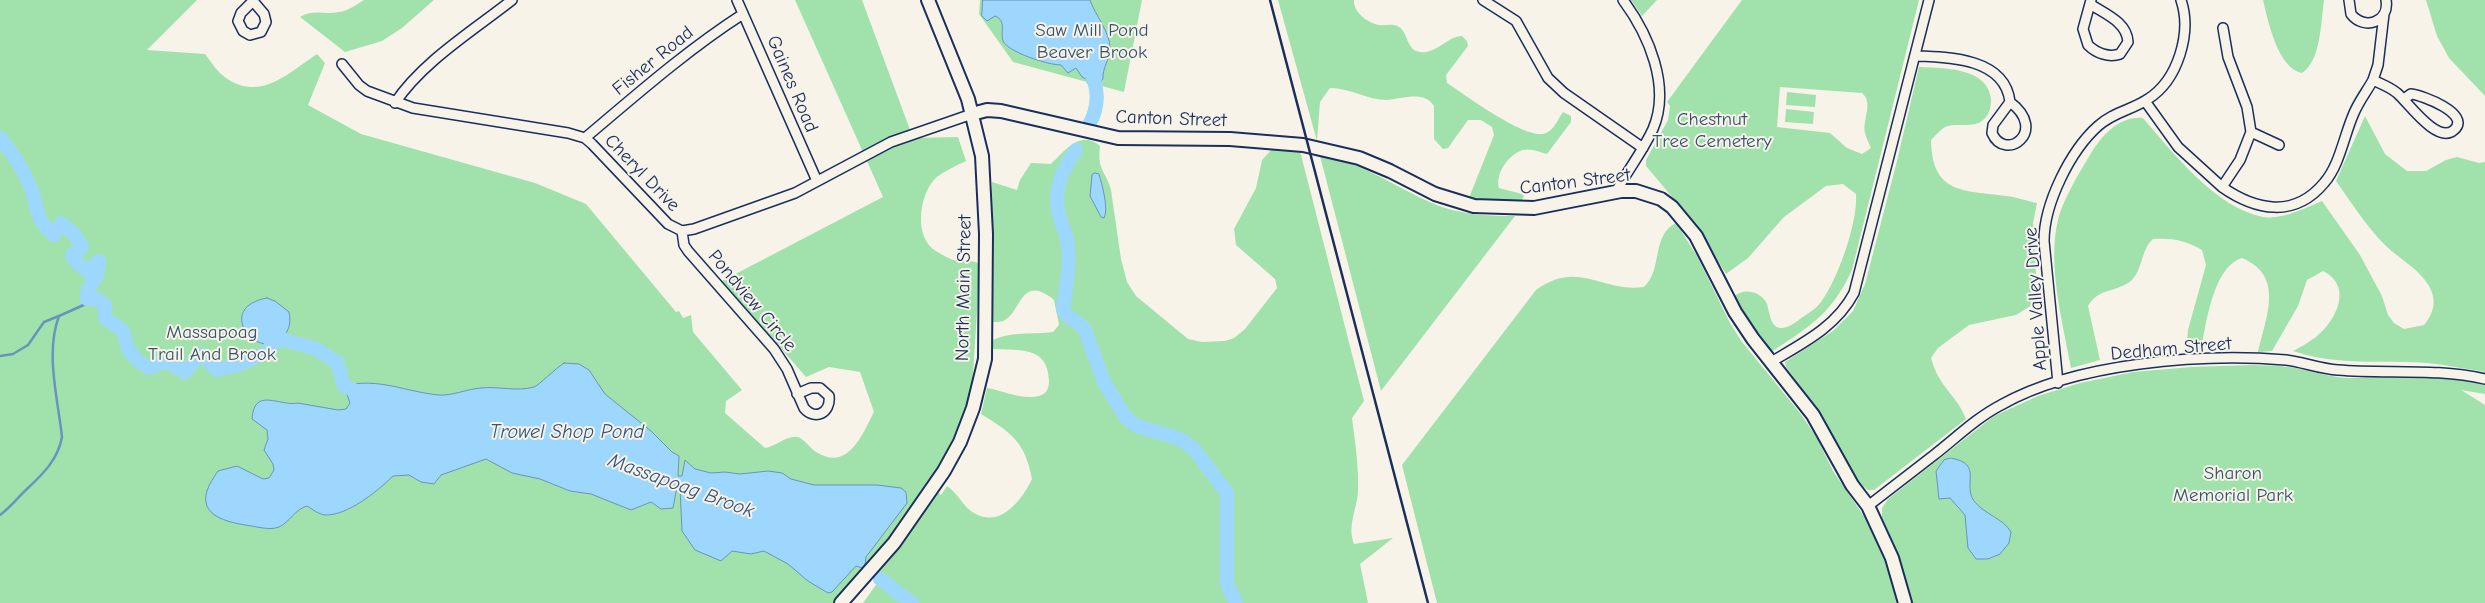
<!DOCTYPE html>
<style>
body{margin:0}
canvas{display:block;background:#f7f3e8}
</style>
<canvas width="2485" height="603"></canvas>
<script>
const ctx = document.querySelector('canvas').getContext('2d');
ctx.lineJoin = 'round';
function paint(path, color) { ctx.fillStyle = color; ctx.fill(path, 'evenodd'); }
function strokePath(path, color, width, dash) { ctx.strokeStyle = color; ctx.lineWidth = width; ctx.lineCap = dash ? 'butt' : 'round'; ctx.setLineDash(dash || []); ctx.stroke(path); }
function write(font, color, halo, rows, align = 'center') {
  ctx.font = font + ' "Comic Neue",sans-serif'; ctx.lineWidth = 4; ctx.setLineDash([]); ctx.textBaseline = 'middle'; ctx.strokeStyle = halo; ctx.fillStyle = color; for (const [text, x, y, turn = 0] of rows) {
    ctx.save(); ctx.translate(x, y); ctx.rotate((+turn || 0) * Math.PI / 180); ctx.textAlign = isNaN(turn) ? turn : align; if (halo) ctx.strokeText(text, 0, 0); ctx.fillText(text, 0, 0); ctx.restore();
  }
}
paint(new Path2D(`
 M0,0H197L147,50L205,54C211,62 218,73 226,78C261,102 288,73 317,54L325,63L308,105L361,134L535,183L586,204L676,312L679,311L683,318L691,315L693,332L742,390L726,401L725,413L765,448C775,447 787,435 798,437C804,439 810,448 816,452C848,472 862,435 874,412L860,372L829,367L806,377L722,281L883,197L795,0H862L913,138L958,137L966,161C956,166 939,173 933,181C919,198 914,238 936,251C941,254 948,258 953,260C962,262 971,259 980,264L971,405L930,485L941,495L947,486C959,494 963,507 974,513C1000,529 1022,500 1032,479C1025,442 1012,433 981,414L987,388C1005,391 1021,400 1039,396C1047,394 1049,388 1049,381C1048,345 1019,351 992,349L993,340C1011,331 1033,335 1053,332L1059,325L1054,300C1021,273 1021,312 1005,320C1002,322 997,322 993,322L992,182L1017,190L1020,180L1031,163L1051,164C1065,151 1080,129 1100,146C1097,171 1105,169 1111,190L1121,259L1127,282L1136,296L1188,339L1202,342L1225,341L1234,338L1245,329L1277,288L1275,279L1236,245L1234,229L1256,188L1262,160L1272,149L1300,151L1364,401L1352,418C1355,442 1359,467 1358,491C1357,510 1347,525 1354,544L1393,538L1360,564L1368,603H863L878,582L860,571L833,603H0ZM1093,177H1100L1105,203L1099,211L1090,196Z
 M364,0H434L402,28L382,41L345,52L300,17C313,9 325,15 339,12C348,11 356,5 364,0Z
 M980,0H1142L1124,92L1013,62L979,14Z
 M1278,0H1354C1353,12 1368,23 1379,25C1385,26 1393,23 1399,27C1408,32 1406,50 1420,52C1435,55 1448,36 1462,36L1467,41L1468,46L1446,75L1447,83C1464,94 1528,142 1546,133C1554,130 1558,119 1563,112L1571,116V122L1547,154C1540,152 1531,148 1523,150C1509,154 1495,173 1499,188L1522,194L1524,196L1521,202L1481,201L1469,198L1494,135L1492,127L1481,120H1468L1448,148L1443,149L1434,139V106C1424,90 1402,99 1387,100C1368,100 1350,88 1330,88L1320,102L1317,141Z
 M1631,0H1657L1642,16Z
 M1742,0H1919L1852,270C1831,315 1810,326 1770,353L1733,297C1742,288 1759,290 1766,302C1770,310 1769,326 1780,328C1786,329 1795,323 1800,319C1807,314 1816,309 1821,302C1838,279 1858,222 1856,194L1843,184L1826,186L1784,217L1748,258L1726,274L1694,223L1646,166V160L1668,120L1670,106L1667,102ZM1780,87L1862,93C1874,103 1862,120 1865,133C1866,138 1869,143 1871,148L1862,154L1847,148L1830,133L1777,127Z
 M2263,0H2324C2321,21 2321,61 2302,73C2278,69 2268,21 2263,0Z
 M2426,0H2485V96L2449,58L2437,36Z
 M1919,67C1942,68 1988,67 1991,99C1991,106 1990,115 1983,120C1973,129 1957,122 1945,127C1940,130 1935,136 1931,140C1932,195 1964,190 2006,196C2017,197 2027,201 2037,203L2033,223L2037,292L2032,305L2016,315L1969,325L1938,348L1931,358C1939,388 1957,395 1966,419L1874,490H1868L1857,482L1817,409L1786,367L1785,362L1833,331L1853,311L1865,284L1896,165Z
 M1787,92L1816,95L1815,107L1786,105Z
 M1786,109L1814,112L1813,124L1785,122Z
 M2365,116L2385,154L2407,171H2426L2446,160L2457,157L2479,163L2485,162V372C2466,369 2447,365 2427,363C2379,359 2341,367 2293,351C2301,347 2309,342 2316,337C2337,320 2353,286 2323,271L2307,280L2298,306L2272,351L2258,352C2266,317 2285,276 2242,258C2213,267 2206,324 2201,351L2186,352L2188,330L2206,265L2202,250C2185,240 2172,238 2153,239C2140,250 2143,274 2128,283C2112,293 2099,288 2088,306L2100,360L2071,368C2063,323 2047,265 2058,220C2062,202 2080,171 2090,155C2102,135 2119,116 2143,118C2173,153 2216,208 2263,217C2282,220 2305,208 2322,201L2360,255L2382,296L2388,315L2394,323L2404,329L2424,325C2432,315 2437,303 2431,290C2423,271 2399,259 2385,245C2366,226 2351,202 2336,181Z
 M1320,156C1364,162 1399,190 1439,206C1463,215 1490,216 1515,216L1381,391Z
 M1676,223L1697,256L1730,323L1742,342L1800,413L1817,438L1833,471L1870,525L1886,556L1898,603H1437L1402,465L1536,290C1579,259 1602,293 1644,287C1663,270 1651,235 1676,223Z
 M2253,365C2267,366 2281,365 2295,368C2313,371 2329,377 2348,378C2393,379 2440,372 2485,381V394L2461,390L2485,405V603H1911L1903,571L1882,518V508L1888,499L1994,416L2038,396L2080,383L2133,372L2191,367Z`), '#a1e2ac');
const water = new Path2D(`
 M983,0H1090C1095,15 1110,32 1110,48C1110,60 1102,68 1103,79L1100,82L1087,83L1088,80L1082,77L1076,68L1068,73L1061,65C1048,65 1008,52 1003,41C1000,32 1007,21 995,16L987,21L982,16Z
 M1095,173L1099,174C1102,184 1109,210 1104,218L1101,217L1090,196L1092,175Z
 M267,298L275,301L289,312C291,322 290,329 283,337C260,364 212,308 267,298Z
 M564,363L579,364L589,370L605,394L651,431L672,452L679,456L678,476H682L685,460L695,469L711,473L725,472L740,474L768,471L782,473L791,479L814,485H877L901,488L906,492L907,503L866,557L865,564L862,568L856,566L832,592L828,593L808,581L788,564L764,551L751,554L732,551L721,561L695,550L682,531L680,488L677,487L673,508L661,509L651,502L631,510L591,494L570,491L540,479L512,473L486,459L441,475L434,484L421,482L409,475L393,476C378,491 347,516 325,515C318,514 312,509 307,506C294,510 290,522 279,527C269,531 255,526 245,525C228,522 199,516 207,491C209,484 214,477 218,471L237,466L263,479L269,478L274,470L273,464L264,450L268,439L267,430L252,419C254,386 280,407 298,403L338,410L346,409L350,403L344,386C378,377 406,392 439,395C452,396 467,389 481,388C499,386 516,392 534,387C538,386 556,368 564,363Z
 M1951,458C1984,464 1962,484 1974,501C1984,514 2004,519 2011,532L2009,543L2000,554L1988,559H1976L1968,548L1965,515L1950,498L1939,499L1936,471L1944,460Z`);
paint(water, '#9dd7fd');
strokePath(water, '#6994bd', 1);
strokePath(new Path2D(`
 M0,356L13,354L28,345L44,322L59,316
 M0,515C11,507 18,497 28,488C44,473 58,459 62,437C58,399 45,353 59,316L97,299`), '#6994bd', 2.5);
strokePath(new Path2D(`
 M1087,66C1099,85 1100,105 1089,125
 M0,138C11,151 22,168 29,184C40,207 31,216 54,235L61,223L74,234L82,247L72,255L74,260L87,271L99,261L97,276L88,289L87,299H97L105,305V318L123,331L128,349L137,360L149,368L165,361L185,372L200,354L217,370L241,364L267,352L272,344L282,339L316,349L337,362L344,386L361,393
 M1076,150C1062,170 1053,189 1059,215C1061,223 1066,232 1067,240C1071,263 1066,287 1063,310L1068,316L1084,328L1104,382L1126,418L1137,426L1180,439L1194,449L1227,493V584L1236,603
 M880,579L912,603`), '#9dd7fd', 14);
const street = new Path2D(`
 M737,0L817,181
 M1483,0L1516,21L1548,78L1564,93L1643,148
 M2349,0L2351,14C2364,31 2390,22 2386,0
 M253,1L264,14L266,22L261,32L250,35L243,31L238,21L241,13L254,0
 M2090,4C2105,14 2127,22 2128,42L2120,54C2109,58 2096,53 2088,45L2083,29L2091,0
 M2384,14L2378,65L2373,80C2381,84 2390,87 2397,93C2407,101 2437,145 2454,130C2472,114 2422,95 2411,94L2404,99
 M2223,28L2228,57L2247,107L2251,132L2279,145
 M1915,56C1949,57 2005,58 2010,102L1993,125L1992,133C2005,163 2049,131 2010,102
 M342,64L359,85L367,91L413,108L568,133L585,138L592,144L668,224L682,231L694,229L795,193L891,142L972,114
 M2145,101L2178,147L2222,187
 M395,103C422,62 474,30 512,0
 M2251,132L2240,160L2222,187C2255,210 2294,219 2324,183C2340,165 2344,135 2354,113C2359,101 2367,91 2373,80
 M585,138C636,95 687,50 743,14
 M1616,192C1627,171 1643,151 1653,129C1671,87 1649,35 1623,0
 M682,231L684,245L688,251L774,349L787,369L804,408C815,421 831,413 829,396L820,388H811L797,394
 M1771,362C1803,343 1836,327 1854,293L1929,0
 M2058,383L2044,241C2044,204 2070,151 2098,126C2113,112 2132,110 2148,99C2178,80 2192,33 2181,0
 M1868,506C1890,489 1912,472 1934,455C1956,438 1976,418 2001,405C2075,363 2201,353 2286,360C2303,362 2320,369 2338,370C2386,374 2437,368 2485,379`);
const secondary = new Path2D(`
 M972,114L987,110L1001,111L1118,138L1230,139L1303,145L1359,158L1390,171L1435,194L1474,206L1534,208L1621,191H1636L1661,199L1672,207L1696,236L1735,312L1753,339L1813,415L1852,485L1868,506L1892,558L1905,603
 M841,603L894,543L944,471L960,442L973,408L985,359L986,234L982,156L968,99L928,0`);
strokePath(street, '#1b2f5e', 12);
strokePath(secondary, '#1b2f5e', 16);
strokePath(street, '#f7f3e8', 9);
strokePath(secondary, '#f7f3e8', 12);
strokePath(new Path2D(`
 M1270,0L1428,603`), '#1b2f5e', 2.5);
write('19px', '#36536e', '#f7f3e8', [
 ["Saw Mill Pond",1092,31],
 ["Beaver Brook",1092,53],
 ["Chestnut",1712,120],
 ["Tree Cemetery",1712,142],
 ["Massapoag",212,333],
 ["Trail And Brook",212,355],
 ["Sharon",2233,474],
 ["Memorial Park",2233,496]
]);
write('19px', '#1b2f5e', '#f7f3e8', [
 ["Fisher Road",653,61,-39],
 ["Gaines Road",792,84,67],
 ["Canton Street",1171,119,2],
 ["Cheryl Drive",642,173,46],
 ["Canton Street",1575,182,-7],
 ["North Main Street",964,288,-89],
 ["Apple Valley Drive",2036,299,-94],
 ["Pondview Circle",752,301,50],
 ["Dedham Street",2171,349,-5]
]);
write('italic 20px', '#35517e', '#f7f3e8', [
 ["Trowel Shop Pond",567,432],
 ["Massapoag Brook",681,486,20]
]);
</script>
